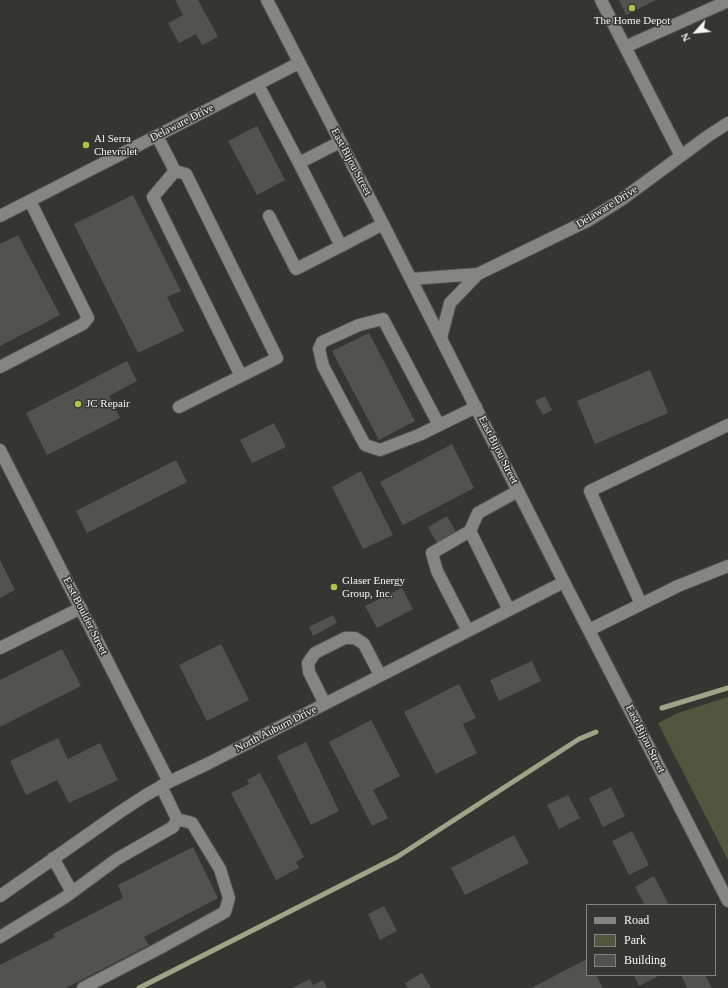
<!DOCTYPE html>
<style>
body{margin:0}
#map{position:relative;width:728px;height:988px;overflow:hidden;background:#353632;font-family:"Times New Roman",serif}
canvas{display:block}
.legend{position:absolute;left:586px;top:904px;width:130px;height:72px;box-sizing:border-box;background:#353632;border:1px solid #81827f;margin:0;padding:5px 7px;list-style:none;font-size:12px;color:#f4f4f2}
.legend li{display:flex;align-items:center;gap:8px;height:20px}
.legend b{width:20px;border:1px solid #81827f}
.north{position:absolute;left:676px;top:12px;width:40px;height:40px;-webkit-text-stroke:3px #353632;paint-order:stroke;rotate:243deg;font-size:11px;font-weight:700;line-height:16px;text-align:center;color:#f4f4f2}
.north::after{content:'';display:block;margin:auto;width:14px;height:18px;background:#f4f4f2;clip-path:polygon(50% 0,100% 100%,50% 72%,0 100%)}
</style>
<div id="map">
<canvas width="728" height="988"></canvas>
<ul class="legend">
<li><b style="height:5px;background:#858682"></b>Road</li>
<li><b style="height:11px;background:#52563e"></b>Park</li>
<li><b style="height:11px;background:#52534f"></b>Building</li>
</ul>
<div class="north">N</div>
</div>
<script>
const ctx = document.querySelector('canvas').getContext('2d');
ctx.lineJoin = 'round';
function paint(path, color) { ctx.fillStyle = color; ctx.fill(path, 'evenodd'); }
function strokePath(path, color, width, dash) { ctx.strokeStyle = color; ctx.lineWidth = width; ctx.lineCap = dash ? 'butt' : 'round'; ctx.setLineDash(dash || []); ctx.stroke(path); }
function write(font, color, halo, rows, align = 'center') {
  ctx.font = font + ' "Times New Roman",serif'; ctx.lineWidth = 3; ctx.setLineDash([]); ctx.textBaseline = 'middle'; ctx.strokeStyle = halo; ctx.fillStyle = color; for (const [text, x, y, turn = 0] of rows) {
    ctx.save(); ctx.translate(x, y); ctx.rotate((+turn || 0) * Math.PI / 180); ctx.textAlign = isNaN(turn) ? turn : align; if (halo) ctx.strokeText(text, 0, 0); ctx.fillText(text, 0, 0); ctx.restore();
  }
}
paint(new Path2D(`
 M728,697V860L658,723L678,713Z`), '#52563e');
strokePath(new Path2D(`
 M662,708L728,688
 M139,988L397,857L579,739L596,732`), '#a0a486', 5);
paint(new Path2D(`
 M175,0H198L218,37L202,45L196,34L179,43L168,23L183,15Z
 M619,0H656L626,15Z
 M257,126L285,180L257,195L228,141Z
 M133,195L181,291L167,297L184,331L138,353L74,224Z
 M18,235L60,315L0,346V244Z
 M369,333L415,421L379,440L332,351Z
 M127,361L137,381L109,396L120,418L47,455L26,413Z
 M650,370L668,413L595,444L577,401Z
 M545,396L552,410L543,415L535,401Z
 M274,423L286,447L252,463L240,440Z
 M452,444L474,488L403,525L380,482Z
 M176,460L187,482L87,533L76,511Z
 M361,471L393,535L363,549L332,487Z
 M447,516L457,534L438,545L428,527Z
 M0,560L15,590L0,598Z
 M402,588L413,609L377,628L365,606Z
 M333,615L337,623L313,636L309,627Z
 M221,644L249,700L207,721L179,665Z
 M62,649L81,686L0,727V680Z
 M532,661L541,681L499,701L490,680Z
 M459,684L476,718L463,724L477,753L436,774L404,712Z
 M371,720L400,776L373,790L388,818L372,826L329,742Z
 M58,738L68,759L100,743L118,780L69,803L57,780L26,795L10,761Z
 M306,742L339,811L311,825L277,756Z
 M260,773L304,857L296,862L299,868L276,880L231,793L249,784L247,780Z
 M611,787L625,816L603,827L589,798Z
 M568,795L580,818L559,829L547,805Z
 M632,831L649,865L629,875L612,841Z
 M514,835L529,863L465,895L451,868Z
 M193,847L218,898L144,937L149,945L66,988H0V965L55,937L53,934L123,898L118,885Z
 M654,876L669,905H645L635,887Z
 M384,906L397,931L380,940L368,914Z
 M587,959V975H596L603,988H531Z
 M422,973L431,988H408L405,983Z
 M634,975H660L639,986Z
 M681,975H705L712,988H687Z
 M310,979L313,985L323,980L327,988H292Z`), '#52534f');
const minor = new Path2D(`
 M267,0L383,224L564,582L728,901
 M601,0L681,156
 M625,47L728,1
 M258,85L299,163L340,142
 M157,136L175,171L186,174L277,358L241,376L153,197L175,171
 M299,163L341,246L383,224
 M0,216L299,63
 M269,216L296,269L341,246
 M411,279L478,274
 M441,338L450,303L478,274L589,220L621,200L708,136L728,123
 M0,367L83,324L88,318L30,201
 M179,407L241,376
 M439,425L383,319L359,325L322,342L319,349L323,366L365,445L380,450L419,435L476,407
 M0,450L169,782
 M470,531L478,513L518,491
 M641,604L590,491L728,425
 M589,630L678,586L728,566
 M468,631L437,571L432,553L470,531L509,610
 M0,648L81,608
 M325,704L309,672L308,663L315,653L345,638H355L364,644L380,675
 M53,858L72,892
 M0,896L120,812L146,795L169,782L207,764L564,582
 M0,937L64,898L117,859L173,827L177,819L161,786
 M83,988L158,949L225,912L229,898L220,869L192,823L177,819`);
strokePath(minor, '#51514e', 14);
strokePath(minor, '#858682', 12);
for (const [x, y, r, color] of [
 [632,8,4,"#b4c24a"],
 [86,145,4,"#b4c24a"],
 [78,404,4,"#b4c24a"],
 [334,587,4,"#b4c24a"]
]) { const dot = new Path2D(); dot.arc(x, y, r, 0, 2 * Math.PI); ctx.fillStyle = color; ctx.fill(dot); strokePath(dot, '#353632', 1.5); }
write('11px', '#f4f4f2', '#353632', [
 ["The Home Depot",632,21,"center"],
 ["Al Serra",94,139],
 ["Chevrolet",94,152],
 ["JC Repair",86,404],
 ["Glaser Energy",342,581],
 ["Group, Inc.",342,594]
], 'left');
write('11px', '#f4f4f2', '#353632', [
 ["Delaware Drive",182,123,-27],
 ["East Bijou Street",351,162,62],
 ["Delaware Drive",607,207,-32],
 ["East Bijou Street",498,450,63],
 ["East Boulder Street",85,616,63],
 ["North Auburn Drive",276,729,-27],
 ["East Bijou Street",645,739,63]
]);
</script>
